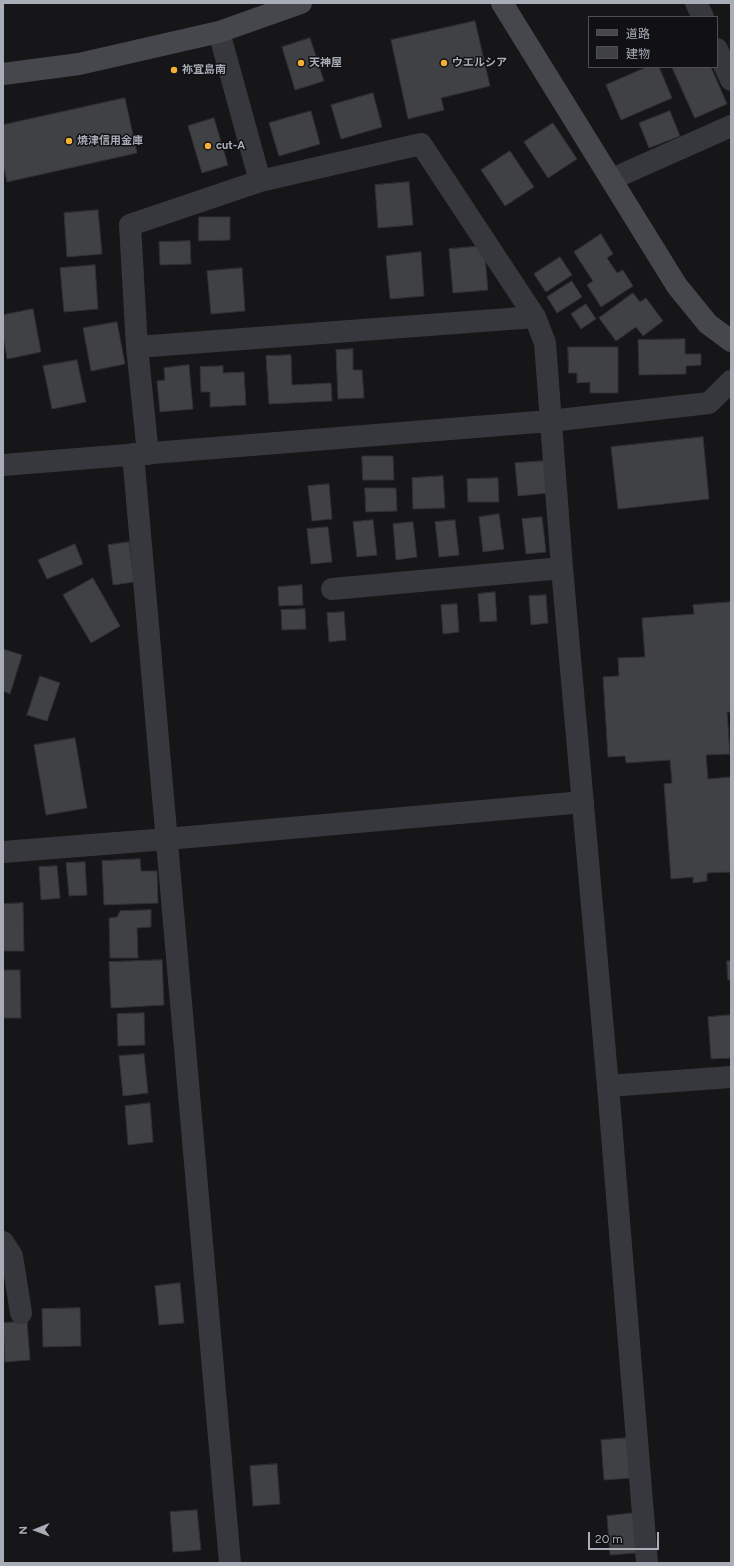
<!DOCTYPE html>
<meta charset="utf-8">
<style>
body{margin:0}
#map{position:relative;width:734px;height:1566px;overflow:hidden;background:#161618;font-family:Figtree,"Noto Sans JP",sans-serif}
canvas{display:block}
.frame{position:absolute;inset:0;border:4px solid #a8adb8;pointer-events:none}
.legend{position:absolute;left:588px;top:16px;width:130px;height:52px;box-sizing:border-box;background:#111113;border:1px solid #4d4f55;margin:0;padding:5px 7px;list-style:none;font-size:12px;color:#a8adb8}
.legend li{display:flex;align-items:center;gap:8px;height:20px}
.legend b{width:20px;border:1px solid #4d4f55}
.north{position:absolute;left:16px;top:1510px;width:40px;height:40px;-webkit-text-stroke:3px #111113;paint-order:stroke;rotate:269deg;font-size:11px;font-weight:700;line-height:16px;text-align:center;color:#a8adb8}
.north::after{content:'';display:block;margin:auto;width:14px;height:18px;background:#a8adb8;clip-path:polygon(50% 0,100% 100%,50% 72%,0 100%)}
.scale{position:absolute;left:588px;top:1532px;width:71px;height:18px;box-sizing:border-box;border:2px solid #a8adb8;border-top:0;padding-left:5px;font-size:12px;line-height:14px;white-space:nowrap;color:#a8adb8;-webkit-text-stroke:3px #111113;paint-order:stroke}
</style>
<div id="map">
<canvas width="734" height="1566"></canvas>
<div class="frame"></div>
<ul class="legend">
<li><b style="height:5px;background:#45474d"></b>道路</li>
<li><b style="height:11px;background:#404145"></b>建物</li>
</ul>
<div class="north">N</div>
<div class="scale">20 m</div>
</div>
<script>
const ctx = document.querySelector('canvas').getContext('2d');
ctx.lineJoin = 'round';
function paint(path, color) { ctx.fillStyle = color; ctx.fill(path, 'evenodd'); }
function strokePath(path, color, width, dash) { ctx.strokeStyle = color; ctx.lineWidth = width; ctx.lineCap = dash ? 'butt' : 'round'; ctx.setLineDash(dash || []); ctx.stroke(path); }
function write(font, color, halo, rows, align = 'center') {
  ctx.font = font + ' Figtree,"Noto Sans JP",sans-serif'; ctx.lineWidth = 3; ctx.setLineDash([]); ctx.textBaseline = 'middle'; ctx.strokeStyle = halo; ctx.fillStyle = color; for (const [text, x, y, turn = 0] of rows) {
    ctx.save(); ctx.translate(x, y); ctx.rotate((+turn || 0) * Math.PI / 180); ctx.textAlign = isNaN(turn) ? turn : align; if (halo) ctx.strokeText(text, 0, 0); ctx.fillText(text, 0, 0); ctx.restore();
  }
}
const building = new Path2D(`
 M475,21L490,86L441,98L444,110L408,119L391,40Z
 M310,38L324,81L295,90L282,47Z
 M647,67H659L672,98L621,120L606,85Z
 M672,67H711L727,104L695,118Z
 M373,93L382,127L341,139L331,105Z
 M125,98L137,153L7,182L3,164V125Z
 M311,111L320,144L279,156L269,123Z
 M670,111L680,136L649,148L639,123Z
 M214,118L228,165L202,173L188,126Z
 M553,123L577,159L548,178L524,142Z
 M510,151L534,187L505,206L481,170Z
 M409,182L413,225L378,228L375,185Z
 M98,210L102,254L67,257L64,213Z
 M199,217H230V240L199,241Z
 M601,234L613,254L607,258L617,273L623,270L633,286L601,307L587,285L593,281L574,252Z
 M190,241L191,264L160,265L159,242Z
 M484,246L488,290L453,293L449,249Z
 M421,252L424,296L390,299L386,256Z
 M560,257L572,275L546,292L534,274Z
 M95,265L98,309L64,312L60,268Z
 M242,268L245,311L211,314L207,271Z
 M572,281L582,297L557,313L547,297Z
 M633,293L640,302L646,298L663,321L643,336L636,327L616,341L599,318Z
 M586,304L596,319L581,329L571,314Z
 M33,309L41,352L7,359L3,335V315Z
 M117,322L125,364L91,371L83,328Z
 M685,339V354H701V365L686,366V374L639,375L638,340Z
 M568,347H618V393H590V382L577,383V373H569Z
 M353,349V370H362L364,398L338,399L336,350Z
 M291,355L292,385L331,383L332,401L269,404L266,356Z
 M77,360L86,402L52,409L43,366Z
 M189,365L193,409L160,412L157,381L165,380L164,368Z
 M223,366V373L244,372L246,405L210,407V392H201L200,367Z
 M703,437L709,499L618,509L611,447Z
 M362,456H393L394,480H363Z
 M545,461L548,493L518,496L515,463Z
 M443,476L445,508L413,509L412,478Z
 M498,478L499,502H468L467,479Z
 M329,484L332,519L312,521L308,486Z
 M365,488H396L397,511L366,512Z
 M499,514L504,549L483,552L479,517Z
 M542,517L546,552L526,554L522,519Z
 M373,520L377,555L357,557L353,522Z
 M455,520L459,555L439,557L435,522Z
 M413,522L417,557L396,560L393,524Z
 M328,527L332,562L311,564L307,529Z
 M129,542L134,582L113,585L108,545Z
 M75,544L83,564L47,579L38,560Z
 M93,578L120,626L91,643L63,595Z
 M302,585L303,605L279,606L278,587Z
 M495,592L497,621L480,622L478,594Z
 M546,595L548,623L531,625L529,596Z
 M731,602V712H727L730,754L706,755L708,779L731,777V872L707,873V881L693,883V877L671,879L664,784L672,783L670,760L626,763L625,756L608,757L603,677L619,676L618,658L645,657L642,618L694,614L693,605Z
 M457,604L459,632L443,634L441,605Z
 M305,609L306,629L282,630L281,610Z
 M344,612L346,640L329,642L327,613Z
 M3,649L22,655L10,694L3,691Z
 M40,676L60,683L47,721L27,715Z
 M75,738L87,808L46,815L34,745Z
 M140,859L141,871H157L158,903L104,905L102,861Z
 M85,862L87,895L69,896L66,863Z
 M57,866L60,898L41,900L39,867Z
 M23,903L24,951H3V904Z
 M151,910V927L137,928L138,958H110L109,918L117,917L120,911Z
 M162,960L164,1005L111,1008L109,962Z
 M727,961H731V980H728Z
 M3,970H20L21,1018H3Z
 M144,1013L145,1045L118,1046L117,1014Z
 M731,1015V1058L711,1059L708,1017Z
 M144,1054L148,1093L123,1096L119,1056Z
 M150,1103L153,1142L128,1145L125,1106Z
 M180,1283L184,1323L159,1325L155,1286Z
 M80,1308L81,1346L43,1347L42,1309Z
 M27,1321L30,1360L5,1362L3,1323Z
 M628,1438L631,1478L604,1480L601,1440Z
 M277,1464L280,1504L253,1506L250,1466Z
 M197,1510L201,1550L173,1552L170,1512Z
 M634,1513L637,1553L610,1555L607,1516Z`);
paint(building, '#404145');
strokePath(building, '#303034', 1);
strokePath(new Path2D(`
 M696,3L703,17
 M219,32L260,181
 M717,49L731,80
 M612,179L731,126
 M137,347L535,317
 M133,454L230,1563
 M148,454L137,347L130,225L260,181L421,144L535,317L545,343L562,568L608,1086L647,1563
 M3,465L550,421L709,403L731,381
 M332,589L562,568
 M3,852L167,839L583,802
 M608,1086L731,1077
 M3,1242L12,1256L21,1313`), '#37383d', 22);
strokePath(new Path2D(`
 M502,3L677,286L708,324L731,341
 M3,74L79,64L219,32L301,3`), '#45474d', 22);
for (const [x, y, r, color] of [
 [301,63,4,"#f2b134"],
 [444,63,4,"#f2b134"],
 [174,70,4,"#f2b134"],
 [69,141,4,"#f2b134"],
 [208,146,4,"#f2b134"]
]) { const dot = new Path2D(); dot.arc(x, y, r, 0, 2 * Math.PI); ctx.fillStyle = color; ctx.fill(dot); strokePath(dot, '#111113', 1.5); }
write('bold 11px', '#a8adb8', '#111113', [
 ["天神屋",309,63],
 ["ウエルシア",452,63],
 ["祢宜島南",182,70],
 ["焼津信用金庫",77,141],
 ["cut-A",216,146]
], 'left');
</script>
